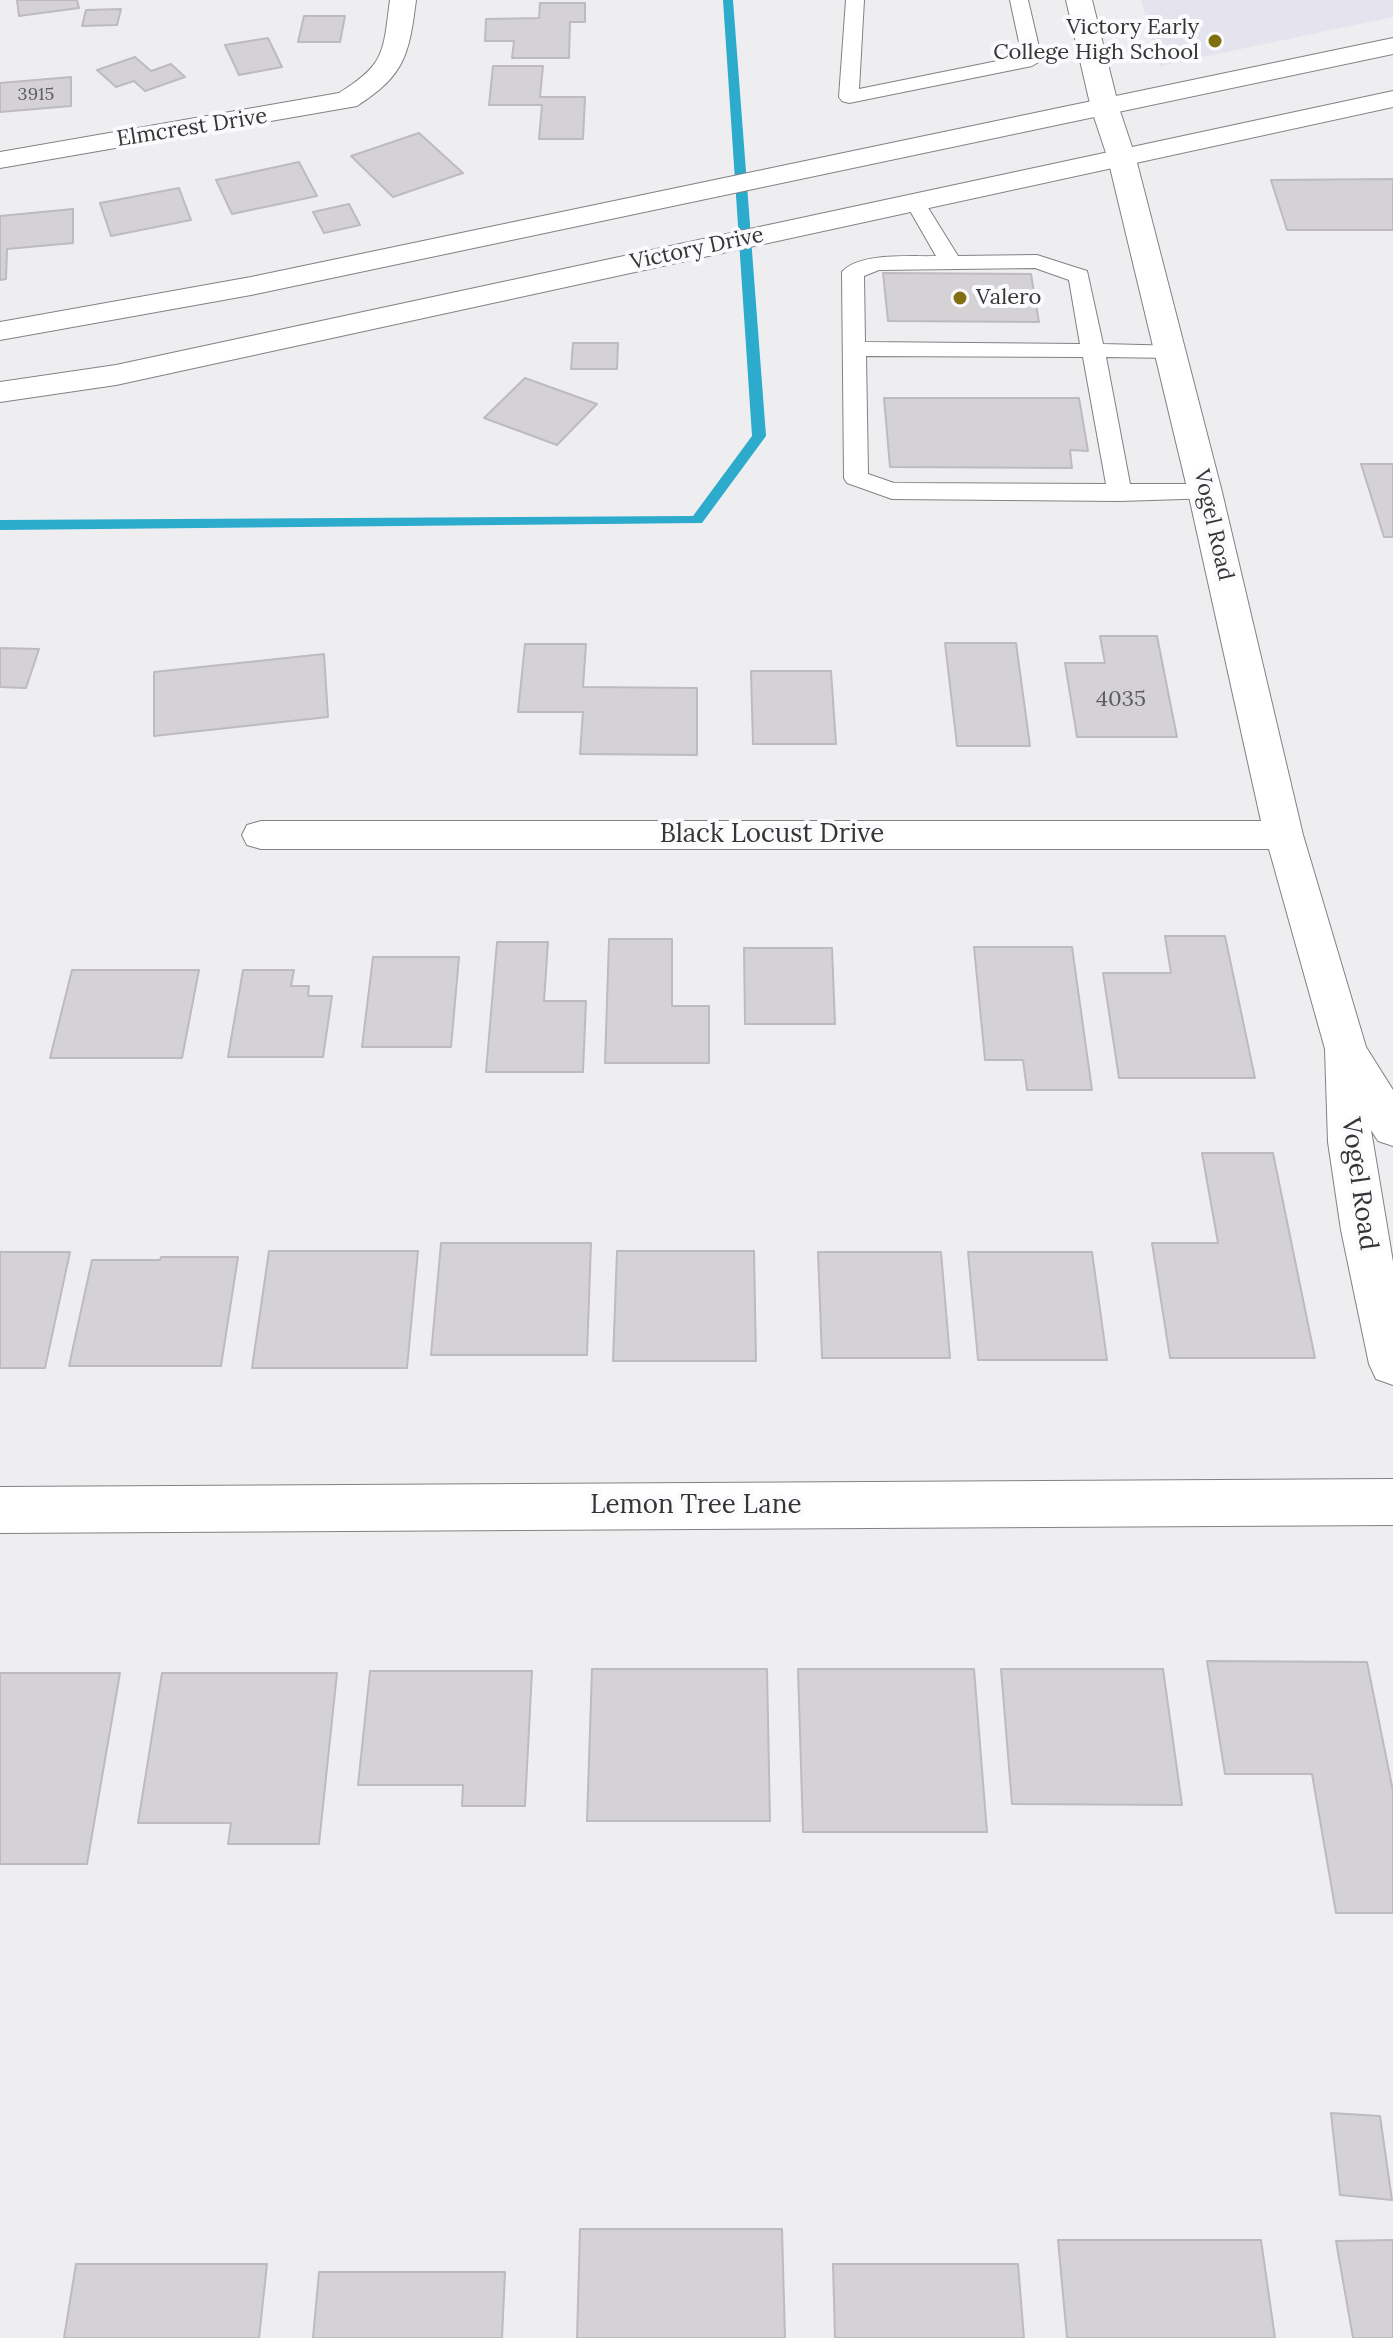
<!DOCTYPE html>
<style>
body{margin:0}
canvas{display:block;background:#eeeef1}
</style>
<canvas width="1393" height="2338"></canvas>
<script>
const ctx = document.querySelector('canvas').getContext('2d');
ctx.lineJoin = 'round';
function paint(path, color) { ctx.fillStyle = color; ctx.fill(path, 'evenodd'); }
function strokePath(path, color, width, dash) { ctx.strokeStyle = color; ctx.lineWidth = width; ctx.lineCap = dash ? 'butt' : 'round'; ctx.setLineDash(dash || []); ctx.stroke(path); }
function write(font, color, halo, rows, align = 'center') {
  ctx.font = font + ' Lora,serif'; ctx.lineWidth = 8; ctx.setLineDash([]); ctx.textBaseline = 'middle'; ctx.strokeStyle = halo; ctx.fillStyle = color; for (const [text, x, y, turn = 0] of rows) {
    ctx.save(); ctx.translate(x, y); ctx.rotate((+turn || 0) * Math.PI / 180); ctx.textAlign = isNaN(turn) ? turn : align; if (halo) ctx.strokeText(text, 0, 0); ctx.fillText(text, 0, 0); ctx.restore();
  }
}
paint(new Path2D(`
 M1141,0H1393V17L1160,66Z`), '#e4e3ee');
paint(new Path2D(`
 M723,0H733L766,436L702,523L0,530V520L693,516L752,436Z`), '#2cabcc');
const building = new Path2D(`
 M17,0H77L79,8L19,16Z
 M540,3H585V22H570L569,58H512L514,41H485L486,19L539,18Z
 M121,9L117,25L82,26L86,10Z
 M304,16H345L340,42H298Z
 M268,38L282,67L239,75L225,45Z
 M135,57L151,71L171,64L185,77L145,91L134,81L116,87L97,70Z
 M493,66H543L540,97H585L583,139H539L542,105H489Z
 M71,77V106L0,112V83Z
 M419,133L463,173L393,197L351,156Z
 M299,162L317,196L232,214L216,180Z
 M1393,179V230H1287L1271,180Z
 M179,188L191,220L111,236L100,203Z
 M349,204L360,225L324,233L313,212Z
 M73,209V243L7,249L6,279L0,280V216Z
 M883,273L1031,274L1039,322L888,321Z
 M573,343H618L617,369H571Z
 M525,378L597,404L557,445L484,418Z
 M884,398H1079L1088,451L1070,450L1072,468L890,467Z
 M1361,464H1393V537H1384Z
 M1100,636H1157L1177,737H1077L1065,663H1105Z
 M945,643H1016L1030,746H957Z
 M525,644H586L583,687L697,688V755L580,754L583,712H518Z
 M0,648L39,649L26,688L0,687Z
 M324,654L328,717L154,736V672Z
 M751,671H831L836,744H753Z
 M1165,936H1225L1255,1078H1119L1103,973H1171Z
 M609,939H672V1006H709V1063H605Z
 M497,942H548L544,1001H586L583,1072H486Z
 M974,947H1072L1092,1090H1027L1023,1060H985Z
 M744,948H832L835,1024H745Z
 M373,957H459L451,1047H362Z
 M72,970H199L182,1058H50Z
 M243,970H294L291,986H309L308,996H332L323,1057H228Z
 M1202,1153H1273L1315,1358H1170L1152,1243H1218Z
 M441,1243H591L587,1355H431Z
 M269,1251H418L407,1368H252Z
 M617,1251H754L756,1361H613Z
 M0,1252H70L45,1368H0Z
 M818,1252H941L950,1358H822Z
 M968,1252H1092L1107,1360H978Z
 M161,1257H238L221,1366H69L92,1260H160Z
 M1207,1661L1367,1662L1393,1791V1913H1336L1312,1774H1225Z
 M592,1669H767L770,1821H587Z
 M798,1669H974L987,1832H803Z
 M1001,1669H1163L1182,1805L1012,1804Z
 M370,1671H532L525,1806H462L463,1785H358Z
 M0,1673H120L87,1864H0Z
 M162,1673H337L319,1844H228L231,1823H138Z
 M1331,2113L1380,2116L1392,2200L1340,2195Z
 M580,2229H782L785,2338H577Z
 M1058,2240H1261L1275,2338H1067Z
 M1393,2240V2338H1353L1336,2241Z
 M76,2264H267L259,2338H64Z
 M833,2264H1018L1024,2338H835Z
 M319,2272H505L502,2338H313Z`);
paint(building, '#d4d2d4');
strokePath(building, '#bdbbbd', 2);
const service = new Path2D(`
 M846,0H864L859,89L1022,56L1010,0H1028L1042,60L1032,66L849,103L842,101L839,97Z
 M915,196L922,198L958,256L1037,255L1087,271L1103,344L1179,346L1182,351L1179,356L1171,358L1106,357L1130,484H1205L1214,486L1217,492L1214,498L1120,501L892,499L847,483L844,478L842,272C859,252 912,257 936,256L905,202ZM1035,268L1069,280L1080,344L865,342L864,276L879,270ZM866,356L1083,357L1106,484L894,483L868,474Z`);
const minor = new Path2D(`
 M390,0H416C409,55 405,75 357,106L0,168V152L339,93C386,64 383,52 390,0Z
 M1122,151L1132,153L1136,159L1222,492L1303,835L1366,1047L1393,1090V1146L1378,1141L1371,1130L1393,1262V1385L1376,1379L1369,1364L1341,1230L1328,1142L1325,1049L1269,849H261L247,845L242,835L247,825L261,821H1261L1188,492L1108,159L1112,153Z
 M1393,1479V1525L0,1533V1487Z`);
const tertiary = new Path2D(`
 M1066,0H1092L1119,108L1136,159L1132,165L1122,167L1112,165L1108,159L1091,108Z`);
const secondary = new Path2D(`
 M1393,38V54L251,295L0,340V322L251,277Z
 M1393,91V107L116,385L0,402V382L116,365Z`);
strokePath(service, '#828284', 2);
strokePath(minor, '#828284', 2);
strokePath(tertiary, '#828284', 2);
strokePath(secondary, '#828284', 2);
paint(service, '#fff');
paint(minor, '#fff');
paint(tertiary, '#fff');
paint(secondary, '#fff');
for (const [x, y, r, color] of [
 [1215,41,8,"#7f6f0e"],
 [960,298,8,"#7f6f0e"]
]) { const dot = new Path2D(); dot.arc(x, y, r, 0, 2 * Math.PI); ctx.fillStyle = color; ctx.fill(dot); strokePath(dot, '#fbfbfe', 3); }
write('18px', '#5d5c5e', null, [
 ["3915",36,95]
]);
write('22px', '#353536', '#fbfbfe', [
 ["Victory Early",1199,28],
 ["College High School",1199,53],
 ["Valero",976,298,"left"]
], 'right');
write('22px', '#353536', '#fbfbfe', [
 ["Elmcrest Drive",192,128,-9],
 ["Victory Drive",697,249,-12],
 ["Vogel Road",1213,525,77]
]);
write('22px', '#5d5c5e', null, [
 ["4035",1121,700]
]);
write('26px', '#353536', '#fbfbfe', [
 ["Black Locust Drive",772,835],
 ["Vogel Road",1359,1184,82],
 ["Lemon Tree Lane",696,1506]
]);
</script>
